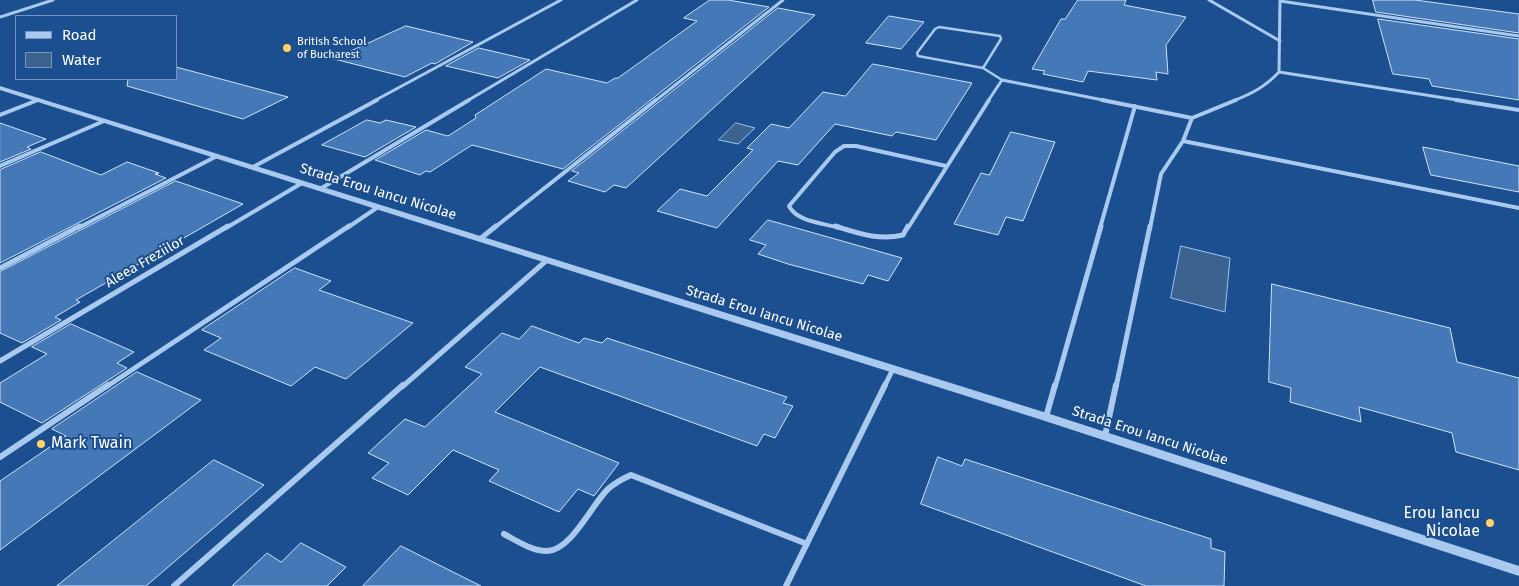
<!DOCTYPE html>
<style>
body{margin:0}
#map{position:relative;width:1519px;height:586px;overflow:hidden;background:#1b4f8f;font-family:"Fira Sans",sans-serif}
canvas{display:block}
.legend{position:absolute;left:15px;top:15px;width:162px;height:65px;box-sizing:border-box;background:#1b4f8f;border:1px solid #7695bc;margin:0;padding:6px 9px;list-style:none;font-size:15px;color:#fff}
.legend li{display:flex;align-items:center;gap:10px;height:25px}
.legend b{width:25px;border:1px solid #7695bc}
</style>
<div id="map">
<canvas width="1519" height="586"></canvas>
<ul class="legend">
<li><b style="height:6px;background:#a9c9ee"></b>Road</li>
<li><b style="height:14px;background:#3c6290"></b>Water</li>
</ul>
</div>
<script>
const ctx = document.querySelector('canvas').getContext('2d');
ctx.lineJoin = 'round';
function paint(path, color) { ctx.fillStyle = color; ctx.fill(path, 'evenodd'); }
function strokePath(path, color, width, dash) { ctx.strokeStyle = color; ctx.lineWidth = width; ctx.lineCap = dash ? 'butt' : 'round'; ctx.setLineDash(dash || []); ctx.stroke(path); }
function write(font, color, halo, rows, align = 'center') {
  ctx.font = font + ' "Fira Sans",sans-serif'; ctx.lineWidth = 4; ctx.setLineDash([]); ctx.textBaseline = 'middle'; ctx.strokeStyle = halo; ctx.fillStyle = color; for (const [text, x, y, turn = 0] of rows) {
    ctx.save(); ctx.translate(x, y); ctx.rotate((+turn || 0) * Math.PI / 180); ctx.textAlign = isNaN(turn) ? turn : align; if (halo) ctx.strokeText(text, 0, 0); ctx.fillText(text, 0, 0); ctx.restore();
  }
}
const water = new Path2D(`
 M736,123L755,128L738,144L719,140Z
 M1181,246L1230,258L1225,312L1171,298Z`);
paint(water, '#3c6290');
strokePath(water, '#9cc4f0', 1);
const building = new Path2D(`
 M710,0H728L769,7L563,169L472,145L430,172L426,171L420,175L375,160L426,130L448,136L476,118L475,115L546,69L607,83L615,78H618L697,21L684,18Z
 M1078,0H1126L1124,5L1186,17L1166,45L1168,74L1156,72L1157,80L1088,71L1083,82L1043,74L1045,71L1032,69L1061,19H1065Z
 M1373,0H1415L1519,14V33L1376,12Z
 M778,8L815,15L626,188L614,185L605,192L568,181L579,173L572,171Z
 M889,16L924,22L901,49L866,43Z
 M1378,19L1519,39V100L1432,86L1429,79L1393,74Z
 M406,26L473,42L435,64L432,63L405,77L334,59Z
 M479,48L530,60L498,78L446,66Z
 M873,64L972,83L936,140L896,132L892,136L835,124L798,165L778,161L717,228L657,211L680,189L707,196L753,150L747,148L771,124L789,128L823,92L845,96Z
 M176,67L288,97L243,119L127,86L128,79H176Z
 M367,120L380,123L386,120L416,127L365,157L322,145Z
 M0,123L46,139L27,147L31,149L0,162Z
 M1011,132L1055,142L1023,221L1006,217L998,235L954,224L981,173L989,175Z
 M1423,147L1519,166V192L1431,175Z
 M41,152L101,175L127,162L159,173L155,174L166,178L0,263V170Z
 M176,181L243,204L76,300L80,302L55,317L61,320L22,343L0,333V272Z
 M768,220L902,258L888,281L868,275L863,284L788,264L758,254L766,245L750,240Z
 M295,268L331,281L319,290L413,323L346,379L315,367L291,386L204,350L221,338L202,330Z
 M1272,284L1450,328L1457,362L1519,378V470L1456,452L1452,433L1359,407L1361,422L1290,402L1291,388L1269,382Z
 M71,324L134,352L117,363L127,368L42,423L0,402V383L47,354L32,347Z
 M532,326L579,343L584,338L602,343L607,338L787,397L783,403L793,406L775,438L764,434L757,446L540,367L495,412L619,463L594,496L578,489L559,512L489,481L499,470L453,450L408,495L372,478L389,463L368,453L405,419L425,427L482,374L465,367L502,333L519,339Z
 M137,372L201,400L0,550V481L66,436L52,429Z
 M938,457L962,466L965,459L1211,539V548L1225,552L1224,586H1146L921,504Z
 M214,460L264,485L146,586H57Z
 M301,543L346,567L327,586H232L267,553L281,562Z
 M401,546L481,586H363Z`);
paint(building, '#4478b7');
strokePath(building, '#cfe3fa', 1);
strokePath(new Path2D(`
 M939,27L1000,36L1001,39L983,68L918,56L917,53L935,29Z
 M983,68L1002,80`), '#a9c9ee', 2.5);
strokePath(new Path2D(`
 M1209,0L1280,41
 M1280,1L1519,36
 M0,17L53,0
 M1279,72L1464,101
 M35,101L38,100
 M374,101L561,0
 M467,101L637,0
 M655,101L783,0
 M988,101L1002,80L1108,101
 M1233,101C1251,94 1265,87 1279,72L1280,0`), '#a9c9ee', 3);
strokePath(new Path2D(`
 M1102,100L1192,118L1236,100
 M1456,100L1519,110
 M0,115L38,100
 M1183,141L1519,208
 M0,166L104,121
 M253,167L377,100
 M320,189L469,100
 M78,228L217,156
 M226,228L302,183
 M347,228L378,207
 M494,228L656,100
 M839,228C824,223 797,222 789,206L835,152L844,146H856L946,166
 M908,228L989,100
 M1100,228L1135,106
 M1150,228L1161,174L1183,141L1192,118`), '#a9c9ee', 4);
strokePath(new Path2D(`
 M835,226C858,233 879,241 903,235L908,226
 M480,239L496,226
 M0,268L80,226
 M0,361L228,226
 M106,387L349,226
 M402,387L547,260
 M884,387L893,369
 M1055,387L1101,226
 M1116,387L1150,226`), '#a9c9ee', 5);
strokePath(new Path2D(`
 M1046,417L1055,385
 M1105,436L1116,385
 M0,457L108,385
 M504,534C517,541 532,551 547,551C571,551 592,504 608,489C615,483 622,479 631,475L807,544
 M174,586L403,385
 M786,586L885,385`), '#a9c9ee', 6);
paint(new Path2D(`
 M0,86L1050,414L1519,566V576L1042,420L0,90Z`), '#a9c9ee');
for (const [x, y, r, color] of [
 [287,48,5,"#ffd166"],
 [41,444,5,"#ffd166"],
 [1490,523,5,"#ffd166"]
]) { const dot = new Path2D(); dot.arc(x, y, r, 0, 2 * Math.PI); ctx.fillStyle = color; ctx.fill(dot); strokePath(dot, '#1b4f8f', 2); }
write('11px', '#fff', '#1b4f8f', [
 ["British School",297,42],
 ["of Bucharest",297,55]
], 'left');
write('14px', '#fff', '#1b4f8f', [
 ["Strada Erou Iancu Nicolae",378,192,17],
 ["Aleea Freziilor",145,262,-30],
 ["Strada Erou Iancu Nicolae",764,314,17],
 ["Strada Erou Iancu Nicolae",1150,436,18]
]);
write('16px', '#fff', '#1b4f8f', [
 ["Mark Twain",51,444],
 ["Erou Iancu",1480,514,"right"],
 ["Nicolae",1480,532,"right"]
], 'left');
</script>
